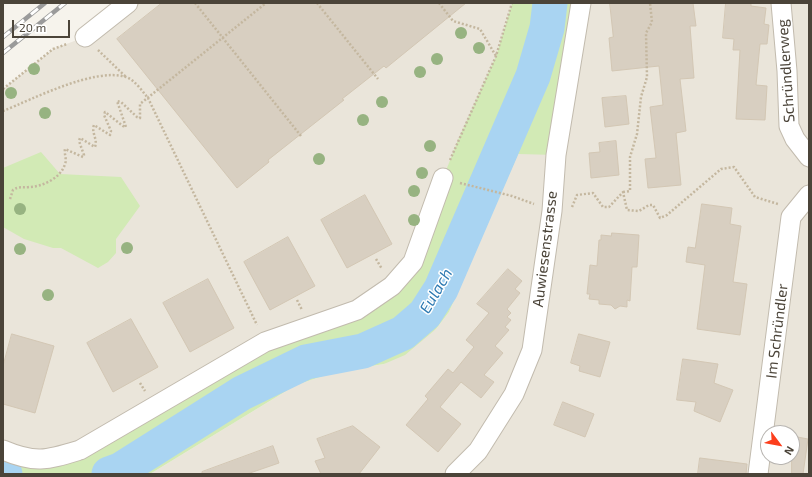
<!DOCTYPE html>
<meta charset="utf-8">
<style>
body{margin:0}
#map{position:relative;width:812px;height:477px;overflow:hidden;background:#f6f3ec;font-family:"Exo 2",sans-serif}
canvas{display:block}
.frame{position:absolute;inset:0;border:4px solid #4b4439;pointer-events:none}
.north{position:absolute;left:760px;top:425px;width:40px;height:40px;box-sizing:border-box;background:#fff;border:1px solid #b7b4b0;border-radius:50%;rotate:122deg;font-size:11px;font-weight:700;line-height:16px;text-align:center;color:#4b4439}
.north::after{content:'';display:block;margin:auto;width:14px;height:18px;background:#fc3f1d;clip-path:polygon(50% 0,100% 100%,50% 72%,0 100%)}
.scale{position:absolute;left:12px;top:20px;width:58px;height:18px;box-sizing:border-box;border:2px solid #4b4439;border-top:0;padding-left:5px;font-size:12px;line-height:14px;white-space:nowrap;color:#4b4439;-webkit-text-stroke:3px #fff;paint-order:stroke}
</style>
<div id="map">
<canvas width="812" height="477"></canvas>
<div class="frame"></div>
<div class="north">N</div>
<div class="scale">20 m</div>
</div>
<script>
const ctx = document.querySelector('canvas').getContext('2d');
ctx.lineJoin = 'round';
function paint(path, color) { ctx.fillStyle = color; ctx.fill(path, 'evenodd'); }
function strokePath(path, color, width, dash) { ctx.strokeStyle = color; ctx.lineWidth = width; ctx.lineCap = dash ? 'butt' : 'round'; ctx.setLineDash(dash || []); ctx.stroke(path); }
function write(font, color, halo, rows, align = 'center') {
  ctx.font = font + ' "Exo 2",sans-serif'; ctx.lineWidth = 3; ctx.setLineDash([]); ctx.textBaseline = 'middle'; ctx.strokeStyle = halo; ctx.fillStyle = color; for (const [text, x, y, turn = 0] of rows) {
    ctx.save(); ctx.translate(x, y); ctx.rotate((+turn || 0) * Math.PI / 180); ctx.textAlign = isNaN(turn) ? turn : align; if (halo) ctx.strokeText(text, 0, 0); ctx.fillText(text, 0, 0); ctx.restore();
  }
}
paint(new Path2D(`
 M128,3H512L496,56L443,178L392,286L50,460L3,448V89L53,49L85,37Z
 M581,3H809V474H150L296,385L335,372L384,364L436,329L449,312L501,193ZM768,433H792V457H768Z`), '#eae5da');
paint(new Path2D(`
 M512,3H581L556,155L518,154L449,312L436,329L405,355L384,364L335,372L296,385L150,474H3V450L50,460L265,342L392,286L443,178L458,140L496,56Z
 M41,152L60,174L121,177L140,206L116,239V253L108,262L98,268L61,248H53L24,239L3,227V168Z`), '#d2eab5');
strokePath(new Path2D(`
 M3,473L5,474
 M109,474L120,470L242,393L306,362L363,351L403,333L425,314L441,289L533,76L547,28L550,3`), '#a9d4f2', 35);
const building = new Path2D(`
 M162,3H466L386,68L384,66L342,99L344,100L268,160L269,162L237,188L117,39Z
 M610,3H693L696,26H690L694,78L680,79L686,131L676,133L681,185L648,188L645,159L656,158L650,107L663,105L659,66L612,71L609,38L613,37Z
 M726,3H751V6L766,8L764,24L769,25L767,44H760L756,85L767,86L765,120L736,119L740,50H733L734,39L723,38Z
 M626,96L629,124L605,127L602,98Z
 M616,141L619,175L591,178L589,153L600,152L599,143Z
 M365,195L392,244L347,268L321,220Z
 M702,204L732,208L730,224L741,226L733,282L747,284L740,335L697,329L705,265L686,262L688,247L695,248Z
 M612,233L639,235L637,267H632L630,301L627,300V307L620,306L615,309L611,305L599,304V300L589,299L590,294H587L590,265L597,266L599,240H601V235L611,236Z
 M288,237L315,286L270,310L244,262Z
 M508,269L522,281L515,289L520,293L507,309L511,313L507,317L511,320L505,327L509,330L495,346L503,353L484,375L494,382L481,398L461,382L440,407L461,424L438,452L406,425L428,399L425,396L448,369L453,373L474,347L466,340L489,313L477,304Z
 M208,279L234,328L190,352L163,303Z
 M131,319L158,367L113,392L87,343Z
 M12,334L54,346L35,413L3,404V366Z
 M579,334L610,342L600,377L579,371L580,366L571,363Z
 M683,359L718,364L714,383L733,390L720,422L694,411L696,402L677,400Z
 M563,402L594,414L585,437L554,425Z
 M353,426L380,447L359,474H321L315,461L325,458L317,439Z
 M792,436L808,439L803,474H792Z
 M273,446L279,463L247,474H202V472Z
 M700,458L747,464L746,474H698Z`);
paint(building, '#d8cfc1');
strokePath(building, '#d3c7b4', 1);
const minor = new Path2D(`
 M781,3L787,71L789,126L795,139L809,157
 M85,37L128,3
 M3,450C36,464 47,460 80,450L265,342L357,310L392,286L413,262L443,178
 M455,474L478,451L514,394L532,350L552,211L556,155L581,3
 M758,474L791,217L809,195`);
strokePath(minor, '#c2bbae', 21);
strokePath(new Path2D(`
 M195,3L301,136
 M317,3L378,79
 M439,3L453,21L480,29L496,56
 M98,50L126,77
 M3,89L53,49L67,44
 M3,111C33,99 95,67 126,77C135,80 142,91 148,98L257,325
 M450,160L496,56L512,3
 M460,183L512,196L534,204
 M623,192L630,191V157L637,134L641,97L647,77L646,33L652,22L650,3
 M10,199L13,190C19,186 22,188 29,187C42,187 61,178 65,164C67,159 64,154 65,149L83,157L84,155L79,141L80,138L95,147C98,139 91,133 94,125L110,135L111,131L104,115L105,112L123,126L126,127L117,101L121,102L137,117L140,118V104L266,3
 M572,207L577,195L593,193L603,207H609L623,192L627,210L639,211L649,205H653L660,218L667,215L721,169L734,167L755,197L778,204
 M376,259L382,269
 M297,300L302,310
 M140,383L145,391`), '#c4b79f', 2.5, [2, 2]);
strokePath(minor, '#fff', 19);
const rail = new Path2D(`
 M3,37L45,3
 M3,53L65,3`);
strokePath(rail, '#9a9a9a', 4.5);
strokePath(rail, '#fff', 3, [9]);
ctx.fillStyle = '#97b381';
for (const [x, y] of [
 [461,33],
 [479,48],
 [437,59],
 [34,69],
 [420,72],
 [11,93],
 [382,102],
 [45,113],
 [363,120],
 [430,146],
 [319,159],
 [422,173],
 [414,191],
 [20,209],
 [414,220],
 [127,248],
 [20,249],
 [48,295]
]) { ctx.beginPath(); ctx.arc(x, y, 6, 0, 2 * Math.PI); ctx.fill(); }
write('15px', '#4b4439', '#fff', [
 ["Schründlerweg",786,71,-94],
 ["Auwiesenstrasse",545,249,-83],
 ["Im Schründler",777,331,-83]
]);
write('italic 16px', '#2e7ab2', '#fff', [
 ["Eulach",436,291,-60]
]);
</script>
